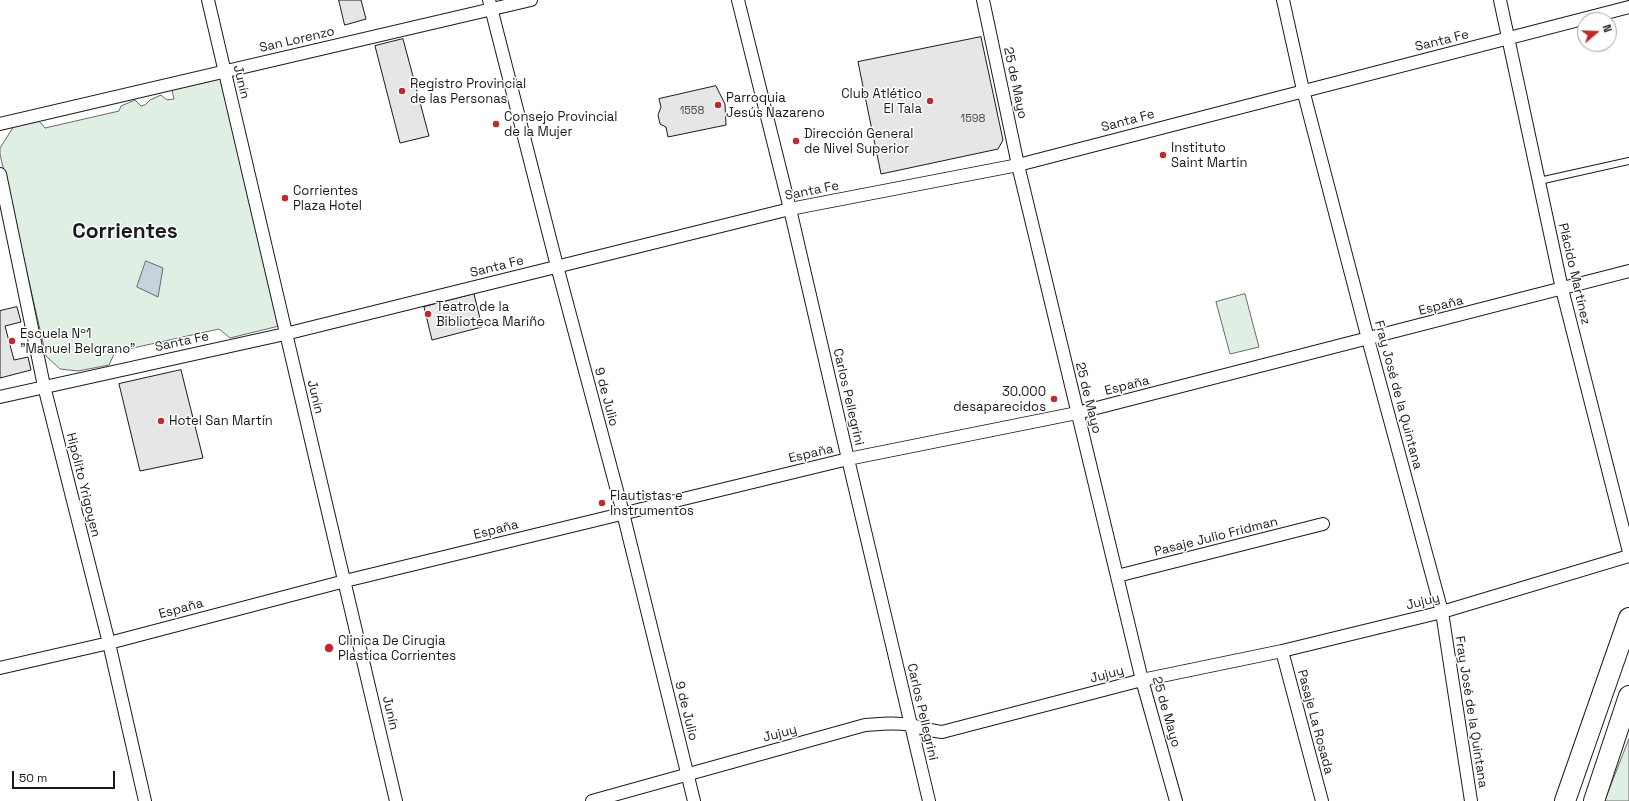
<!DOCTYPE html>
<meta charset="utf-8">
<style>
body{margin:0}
#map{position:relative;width:1629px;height:801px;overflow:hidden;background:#fff;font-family:"Space Grotesk",sans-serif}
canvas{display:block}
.north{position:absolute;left:1577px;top:12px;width:40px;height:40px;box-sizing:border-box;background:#fff;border:1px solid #a3a3a3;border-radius:50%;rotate:71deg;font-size:11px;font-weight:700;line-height:16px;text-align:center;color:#1a1a1a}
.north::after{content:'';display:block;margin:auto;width:14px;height:18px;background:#c62828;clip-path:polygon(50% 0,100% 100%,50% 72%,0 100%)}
.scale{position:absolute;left:12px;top:771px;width:103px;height:18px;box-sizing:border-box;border:2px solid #1a1a1a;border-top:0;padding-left:5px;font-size:12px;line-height:14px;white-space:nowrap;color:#1a1a1a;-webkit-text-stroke:3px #fff;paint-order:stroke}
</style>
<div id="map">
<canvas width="1629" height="801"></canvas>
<div class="north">N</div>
<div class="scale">50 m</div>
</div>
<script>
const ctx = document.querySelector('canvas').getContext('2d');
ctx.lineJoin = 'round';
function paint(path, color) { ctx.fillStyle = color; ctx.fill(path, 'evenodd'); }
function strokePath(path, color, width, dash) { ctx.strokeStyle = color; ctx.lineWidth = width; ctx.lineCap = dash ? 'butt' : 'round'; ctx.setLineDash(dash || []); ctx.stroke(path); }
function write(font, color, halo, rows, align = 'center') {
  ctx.font = font + ' "Space Grotesk",sans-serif'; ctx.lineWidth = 3; ctx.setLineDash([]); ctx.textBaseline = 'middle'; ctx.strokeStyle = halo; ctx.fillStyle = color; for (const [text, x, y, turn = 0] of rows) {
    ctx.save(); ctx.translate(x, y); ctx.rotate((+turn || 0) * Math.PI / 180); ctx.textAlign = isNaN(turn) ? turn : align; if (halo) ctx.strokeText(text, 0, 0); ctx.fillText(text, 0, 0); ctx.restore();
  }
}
const green = new Path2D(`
 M226,77L283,325L230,338L219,329L115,352L109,365L78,371L60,369L46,356L0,154V148L14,126L39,121L45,128L119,111L121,106L135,100L141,106L145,105L150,100L161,95L167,100L174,99L172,90Z
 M1245,294L1259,347L1230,354L1216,302Z
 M1629,739V801H1605Z`);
paint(green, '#e0efe3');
strokePath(green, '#6a6a6a', 1);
const water = new Path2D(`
 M146,261L163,268L158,297L137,287Z`);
paint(water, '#c6d2dc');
strokePath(water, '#6a6a6a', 1);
const building = new Path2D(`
 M339,0H361L366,19L345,25Z
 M981,37L1003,140L998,149L881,174L858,62Z
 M403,39L429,136L400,143L375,46Z
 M716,86L725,104L726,125L668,137L666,127L660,124L658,115L661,107L659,99Z
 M474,294L482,327L432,340L424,307Z
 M17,307L21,322L5,326L14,360L28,357L31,370L0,378V311Z
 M181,370L203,458L140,471L119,384Z`);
paint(building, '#e6e6e6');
strokePath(building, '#1a1a1a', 1);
const lane = new Path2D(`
 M1539,181L1629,161`);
const street = new Path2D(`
 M208,0C269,267 334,534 396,801
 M489,0L557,266L623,513L694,801
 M738,0L790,209L848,459L929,801
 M983,0L1018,165L1142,680L1176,801
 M1283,0L1303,90L1368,339L1442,612L1471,801
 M1500,0L1562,289L1629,552
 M0,124L531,0
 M0,174L44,386L109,643L145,801
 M0,397L285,334L790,209L1018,165L1629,7
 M1117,576L1323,524
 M1282,651L1322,801
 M0,668L109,643L345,581L848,459L1077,413L1629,271
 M592,801L865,725C880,724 895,722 910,725C921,727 931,731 942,732L1142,680L1282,651L1442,612L1629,556`);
const primary = new Path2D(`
 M1565,801L1629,618
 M1594,801L1629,696`);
strokePath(lane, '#1a1a1a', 8);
strokePath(street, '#1a1a1a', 14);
strokePath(primary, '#1a1a1a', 22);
strokePath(lane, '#fff', 6);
strokePath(street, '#fff', 12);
strokePath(primary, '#fff', 20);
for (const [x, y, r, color] of [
 [402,91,4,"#c62828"],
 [930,101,4,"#c62828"],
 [718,105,4,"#c62828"],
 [496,124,4,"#c62828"],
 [796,141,4,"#c62828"],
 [1163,155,4,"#c62828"],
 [285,198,4,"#c62828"],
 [428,314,4,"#c62828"],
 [12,341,4,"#c62828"],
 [1054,399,4,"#c62828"],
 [161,421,4,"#c62828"],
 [602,503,4,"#c62828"],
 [329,648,5,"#c62828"]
]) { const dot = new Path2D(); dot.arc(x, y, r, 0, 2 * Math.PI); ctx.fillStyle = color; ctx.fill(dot); strokePath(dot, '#fff', 1.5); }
write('11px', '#4d4d4d', null, [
 ["1558",692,111],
 ["1598",973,119]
]);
write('13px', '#1a1a1a', '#fff', [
 ["San Lorenzo",297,40,-13],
 ["Santa Fe",1442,41,-14],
 ["Junín",241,82,76],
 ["25 de Mayo",1015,83,78],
 ["Santa Fe",1128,121,-15],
 ["Santa Fe",812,191,-11],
 ["Santa Fe",497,267,-14],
 ["Plácido Martínez",1574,274,77],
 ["España",1441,306,-14],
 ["Santa Fe",182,342,-12],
 ["España",1127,386,-14],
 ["Fray José de la Quintana",1398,395,75],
 ["Junín",315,397,76],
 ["9 de Julio",606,397,75],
 ["Carlos Pellegrini",848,397,77],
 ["25 de Mayo",1088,398,76],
 ["España",811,454,-13],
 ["Hipólito Yrigoyen",83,485,76],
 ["España",496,530,-14],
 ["Pasaje Julio Fridman",1216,537,-14],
 ["Jujuy",1423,602,-14],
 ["España",181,609,-15],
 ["Jujuy",1107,675,-15],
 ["9 de Julio",686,711,76],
 ["Carlos Pellegrini",922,712,77],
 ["25 de Mayo",1166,712,74],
 ["Fray José de la Quintana",1471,712,81],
 ["Junín",390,713,77],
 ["Pasaje La Rosada",1315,722,75],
 ["Jujuy",780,734,-15]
]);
write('13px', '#1a1a1a', '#fff', [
 ["Registro Provincial",410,84],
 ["de las Personas",410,99],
 ["Club Atlético",922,94,"right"],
 ["El Tala",922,109,"right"],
 ["Parroquia",726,98],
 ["Jesús Nazareno",726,113],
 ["Consejo Provincial",504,117],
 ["de la Mujer",504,132],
 ["Dirección General",804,134],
 ["de Nivel Superior",804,149],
 ["Instituto",1171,148],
 ["Saint Martin",1171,163],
 ["Corrientes",293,191],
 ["Plaza Hotel",293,206],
 ["Teatro de la",436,307],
 ["Biblioteca Mariño",436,322],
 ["Escuela Nº1",20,334],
 ["\"Manuel Belgrano\"",20,349],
 ["30.000",1046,392,"right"],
 ["desaparecidos",1046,407,"right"],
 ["Hotel San Martín",169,421],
 ["Flautistas e",610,496],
 ["Instrumentos",610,511],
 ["Clinica De Cirugia",338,641],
 ["Plastica Corrientes",338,656]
], 'left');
write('bold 21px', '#1a1a1a', '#fff', [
 ["Corrientes",125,232]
]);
</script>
